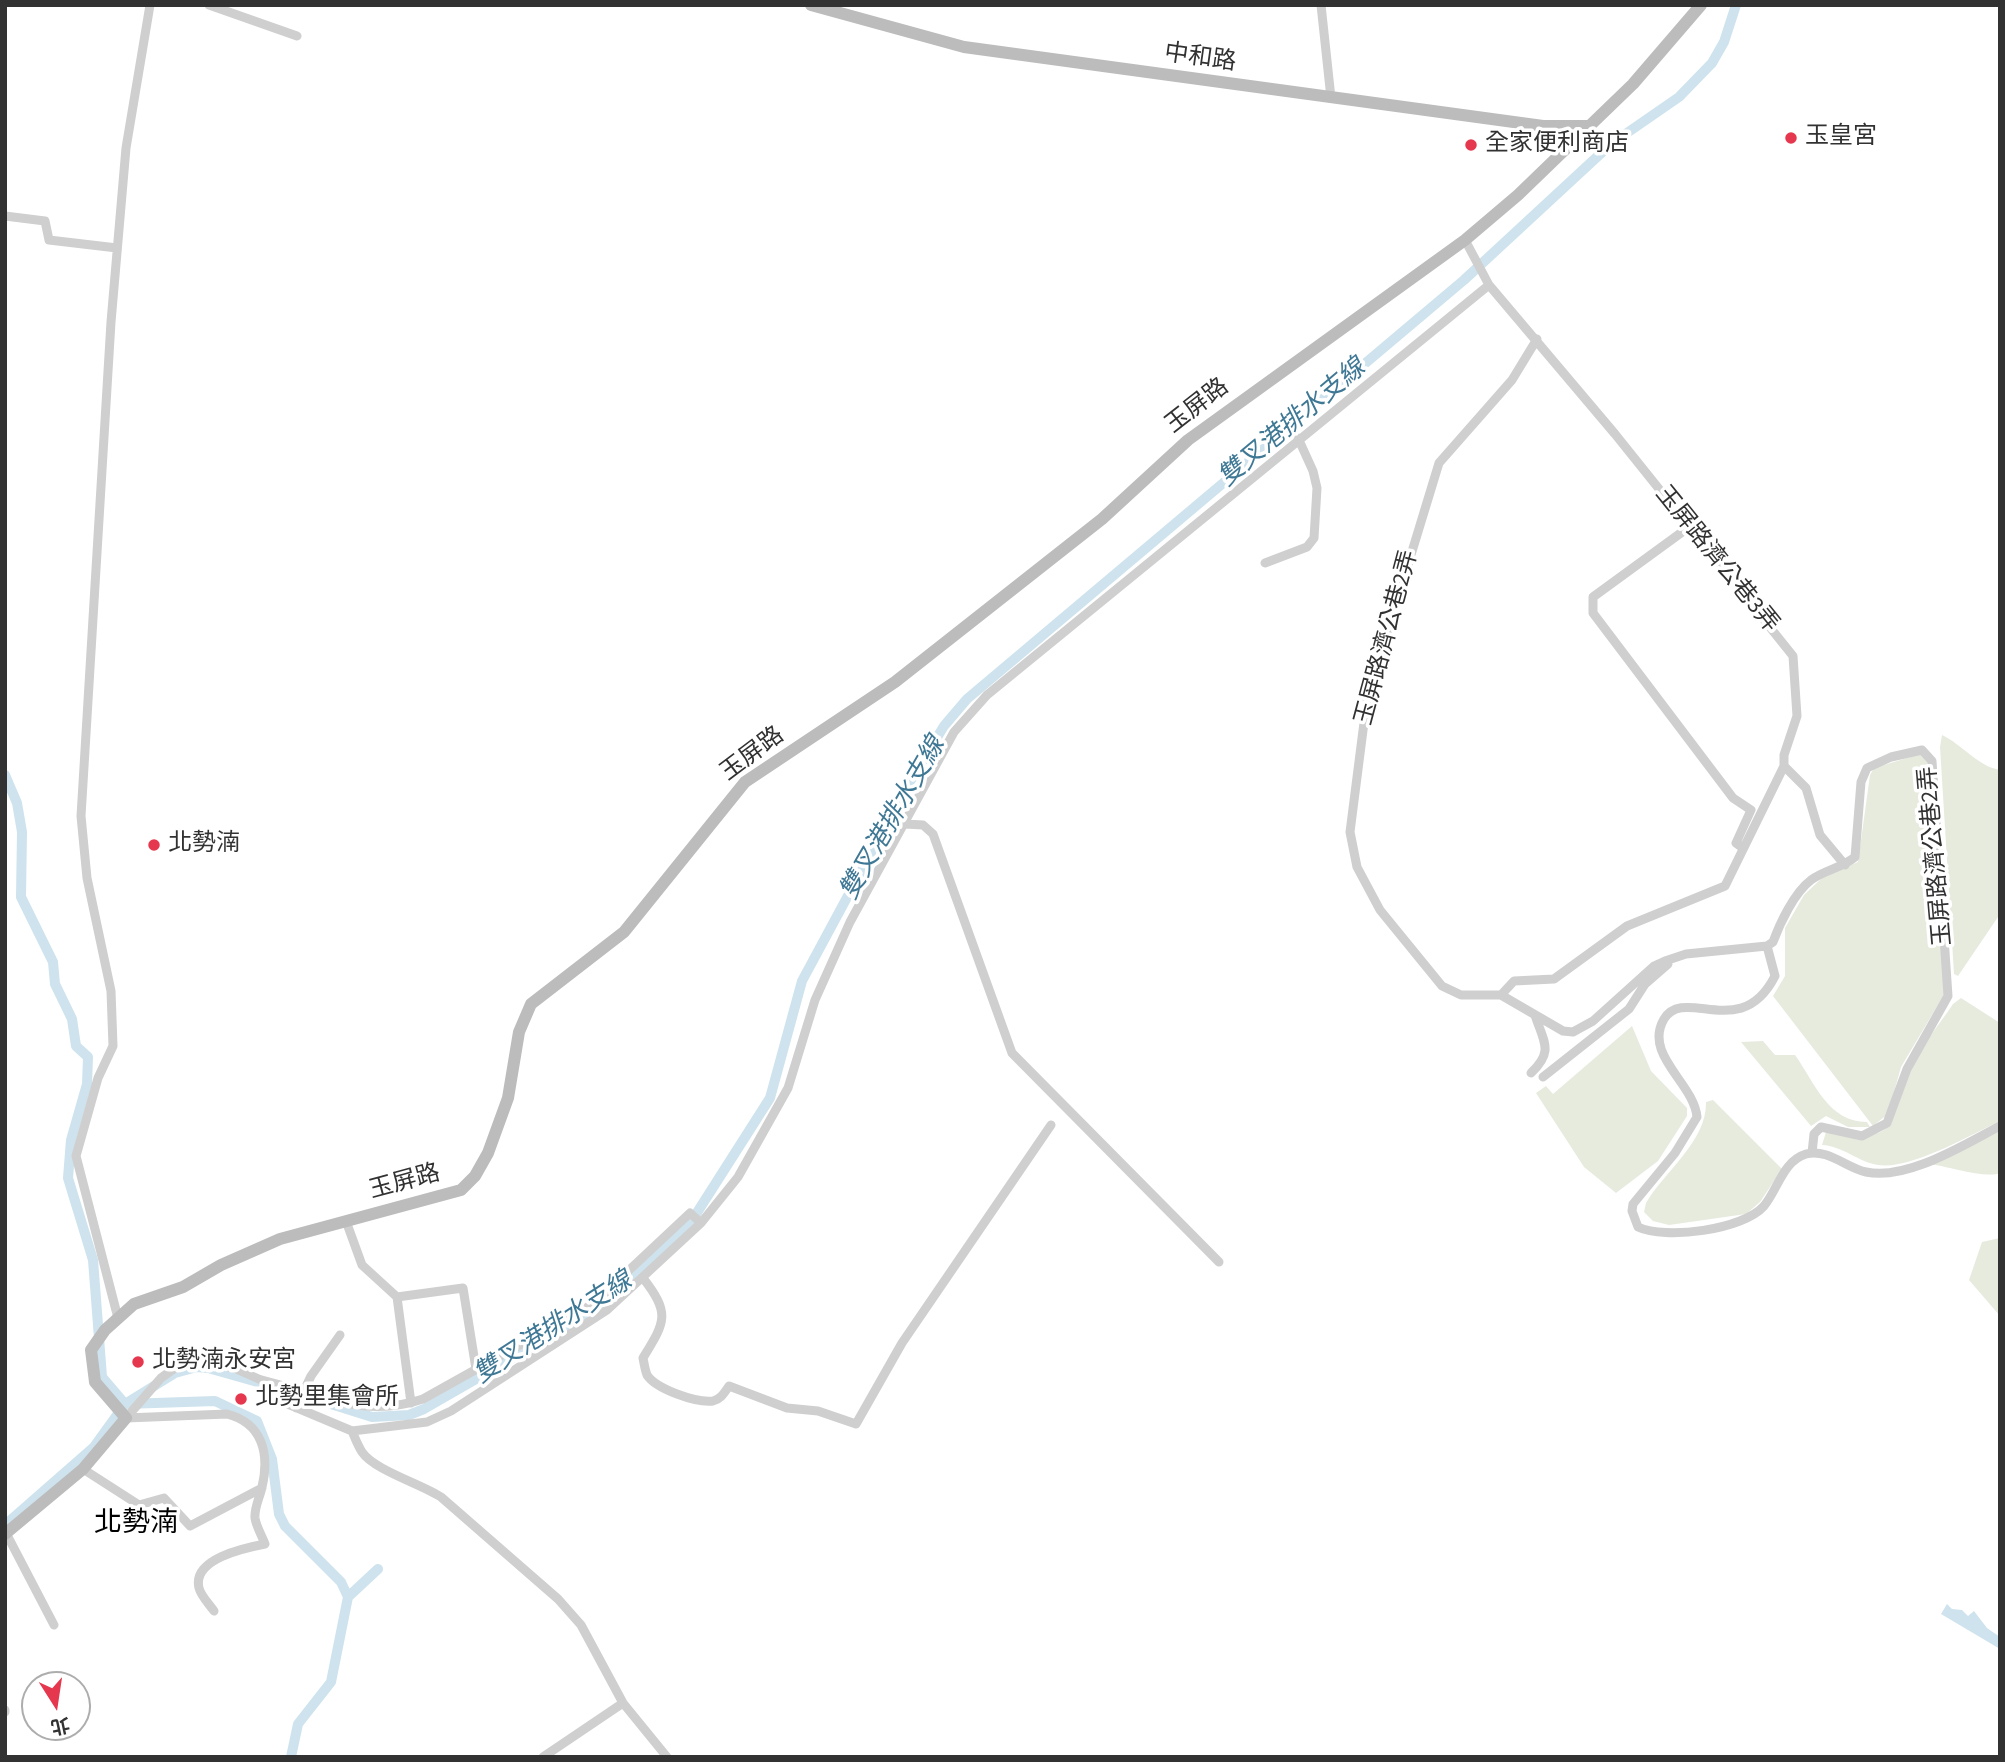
<!DOCTYPE html>
<meta charset="utf-8">
<style>
body{margin:0}
#map{position:relative;width:2005px;height:1762px;overflow:hidden;background:#fff;font-family:"Source Sans 3","Noto Sans TC",sans-serif}
canvas{display:block}
.frame{position:absolute;inset:0;border:7px solid #323232;pointer-events:none}
.north{position:absolute;left:21px;top:1671px;width:70px;height:70px;box-sizing:border-box;background:#fff;border:2px solid #adadad;border-radius:50%;rotate:168deg;font-size:19px;font-weight:700;line-height:28px;text-align:center;color:#323232}
.north::after{content:'';display:block;margin:auto;width:24px;height:32px;background:#e5384e;clip-path:polygon(50% 0,100% 100%,50% 72%,0 100%)}
</style>
<div id="map">
<canvas width="2005" height="1762"></canvas>
<div class="frame"></div>
<div class="north">北</div>
</div>
<script>
const ctx = document.querySelector('canvas').getContext('2d');
ctx.lineJoin = 'round';
function paint(path, color) { ctx.fillStyle = color; ctx.fill(path, 'evenodd'); }
function strokePath(path, color, width, dash) { ctx.strokeStyle = color; ctx.lineWidth = width; ctx.lineCap = dash ? 'butt' : 'round'; ctx.setLineDash(dash || []); ctx.stroke(path); }
function write(font, color, halo, rows, align = 'center') {
  ctx.font = font + ' "Source Sans 3","Noto Sans TC",sans-serif'; ctx.lineWidth = 7; ctx.setLineDash([]); ctx.textBaseline = 'middle'; ctx.strokeStyle = halo; ctx.fillStyle = color; for (const [text, x, y, turn = 0] of rows) {
    ctx.save(); ctx.translate(x, y); ctx.rotate((+turn || 0) * Math.PI / 180); ctx.textAlign = isNaN(turn) ? turn : align; if (halo) ctx.strokeText(text, 0, 0); ctx.fillText(text, 0, 0); ctx.restore();
  }
}
paint(new Path2D(`
 M1942,735C1963,745 1977,766 2000,770V914L1958,976L1954,974L1940,747Z
 M1920,754L1929,758L1945,993L1901,1067L1888,1114L1873,1126L1773,996L1785,976V928L1804,895L1822,878L1858,862L1870,775L1874,768Z
 M1961,998L2000,1023V1121C1970,1135 1911,1170 1878,1165C1858,1162 1843,1146 1822,1145L1826,1132C1904,1142 1885,1128 1911,1069C1921,1046 1939,1025 1953,1004Z
 M1632,1026L1651,1071L1687,1108V1116L1658,1161L1616,1193L1584,1167L1536,1093L1546,1086L1553,1094Z
 M1763,1041L1775,1055H1795C1815,1083 1828,1122 1867,1122L1870,1127H1848L1826,1116L1811,1126L1741,1042Z
 M1713,1100L1782,1169L1760,1202L1746,1214L1669,1225L1653,1221L1644,1212L1646,1203C1664,1172 1707,1141 1706,1102Z
 M2000,1129V1173C1986,1179 1947,1166 1929,1164Z
 M2000,1238V1316L1969,1280L1982,1242Z`), '#e6ebde');
paint(new Path2D(`
 M1947,1604L1952,1609L1962,1610L1968,1616L1974,1611L1987,1628L2000,1637V1649L1941,1614Z`), '#cee3ed');
strokePath(new Path2D(`
 M5,775L17,803L22,832L21,897L53,962L55,984L72,1019L76,1046L88,1057L87,1084L71,1140L68,1178L93,1260L102,1377L125,1404L215,1401L257,1421L272,1459L279,1514L285,1526L341,1582L348,1597
 M280,1388L372,1417L409,1415L424,1409L591,1313L623,1289L691,1222L770,1098L802,981L906,788L944,726L967,699L1464,280L1611,144L1679,97L1712,63L1724,42L1736,5
 M5,1525L94,1447L125,1404L175,1373L197,1367L208,1368L261,1383
 M291,1757L298,1724L331,1682L348,1597L378,1569`), '#cee3ed', 10);
strokePath(new Path2D(`
 M209,5L297,36
 M1321,5L1331,98
 M5,216L45,221L49,240L117,248
 M1489,285L1615,434L1793,656L1797,716L1784,755V766L1806,788L1820,835L1845,865
 M1537,339L1512,380L1439,463L1367,699L1350,832L1357,867L1380,910L1442,986L1461,995H1501L1563,1031L1573,1032L1593,1021L1654,966L1665,961L1686,954L1767,946L1773,942C1780,923 1794,893 1811,880C1824,870 1842,868 1855,857L1861,782L1867,768L1891,757L1922,750L1932,761L1948,996L1907,1069L1887,1123L1862,1136L1821,1127L1814,1134L1812,1153
 M1689,527L1593,597V613L1733,798L1751,810L1736,843L1743,848
 M1265,563L1307,547L1314,538L1317,488L1313,471L1298,438
 M905,824L923,825L933,834L1012,1053L1219,1262
 M1767,946L1775,976C1741,1043 1685,985 1664,1019C1643,1055 1694,1083 1697,1117L1675,1153L1633,1204L1632,1211L1638,1227C1665,1240 1743,1230 1764,1206C1778,1189 1783,1161 1806,1154C1827,1148 1847,1168 1866,1172C1907,1181 1965,1144 2000,1126
 M1501,995L1514,981L1554,979L1627,926L1725,886L1784,766
 M1531,1073C1554,1051 1544,1043 1535,1015
 M1543,1077L1629,1009L1645,984L1668,964
 M346,1221L362,1265L397,1297L463,1288L476,1369
 M643,1278C671,1314 665,1322 643,1358C644,1363 645,1370 647,1375C656,1389 696,1403 713,1401C721,1399 724,1393 729,1386L787,1408L818,1411L856,1424L902,1343L1051,1125
 M397,1297L411,1403
 M118,1318L76,1156L98,1078L113,1046L111,991L87,878L81,816L111,322L126,148L150,5
 M262,1380C319,1394 364,1419 423,1399L593,1304L690,1213L701,1223
 M296,1408L311,1376L340,1335
 M126,1418L161,1378L182,1363L199,1360L234,1368L261,1380L283,1402L352,1431L427,1422L451,1411L607,1310L701,1223L738,1177L788,1088L815,1000L850,922L954,732L987,695L1489,285L1465,240
 M126,1418L227,1414C262,1423 270,1453 262,1487C260,1497 254,1508 255,1518C256,1526 262,1536 265,1544C244,1548 192,1559 199,1588C201,1596 209,1604 214,1611
 M352,1431C355,1438 358,1446 362,1452C374,1470 421,1484 441,1497L558,1599L581,1625L623,1703L667,1757
 M83,1469L139,1505L164,1498L190,1526L262,1488
 M6,1533L54,1625
 M5,1710V1712
 M543,1757L623,1703`), '#cfcfcf', 9);
strokePath(new Path2D(`
 M811,5L964,47L1543,126H1589
 M5,1534L83,1469L126,1418L95,1382L91,1350L105,1330L134,1304L183,1287L221,1265L280,1239L461,1190L475,1176L488,1153L508,1098L519,1032L531,1004L624,932L745,782L895,682L1102,519L1188,440L1465,240L1518,195L1633,84L1701,5`), '#bcbcbc', 12);
for (const [x, y, r, color] of [
 [1791,138,7,"#e5384e"],
 [1471,145,7,"#e5384e"],
 [154,845,7,"#e5384e"],
 [138,1362,7,"#e5384e"],
 [241,1399,7,"#e5384e"]
]) { const dot = new Path2D(); dot.arc(x, y, r, 0, 2 * Math.PI); ctx.fillStyle = color; ctx.fill(dot); strokePath(dot, '#fff', 2.5); }
write('24px', '#323232', '#fff', [
 ["中和路",1200,59,8],
 ["玉屏路",1198,407,-38],
 ["玉屏路濟公巷3弄",1716,560,51],
 ["玉屏路濟公巷2弄",1388,638,-75],
 ["玉屏路",753,755,-37],
 ["玉屏路濟公巷2弄",1937,856,-95],
 ["玉屏路",405,1183,-15]
]);
write('24px', '#323232', '#fff', [
 ["玉皇宮",1805,138],
 ["全家便利商店",1485,145],
 ["北勢湳",168,845],
 ["北勢湳永安宮",152,1362],
 ["北勢里集會所",255,1399]
], 'left');
write('italic 26px', '#3f7895', '#fff', [
 ["雙叉港排水支線",1293,424,-40],
 ["雙叉港排水支線",894,819,-60],
 ["雙叉港排水支線",554,1329,-33]
]);
write('28px', '#000', '#fff', [
 ["北勢湳",136,1525]
]);
</script>
